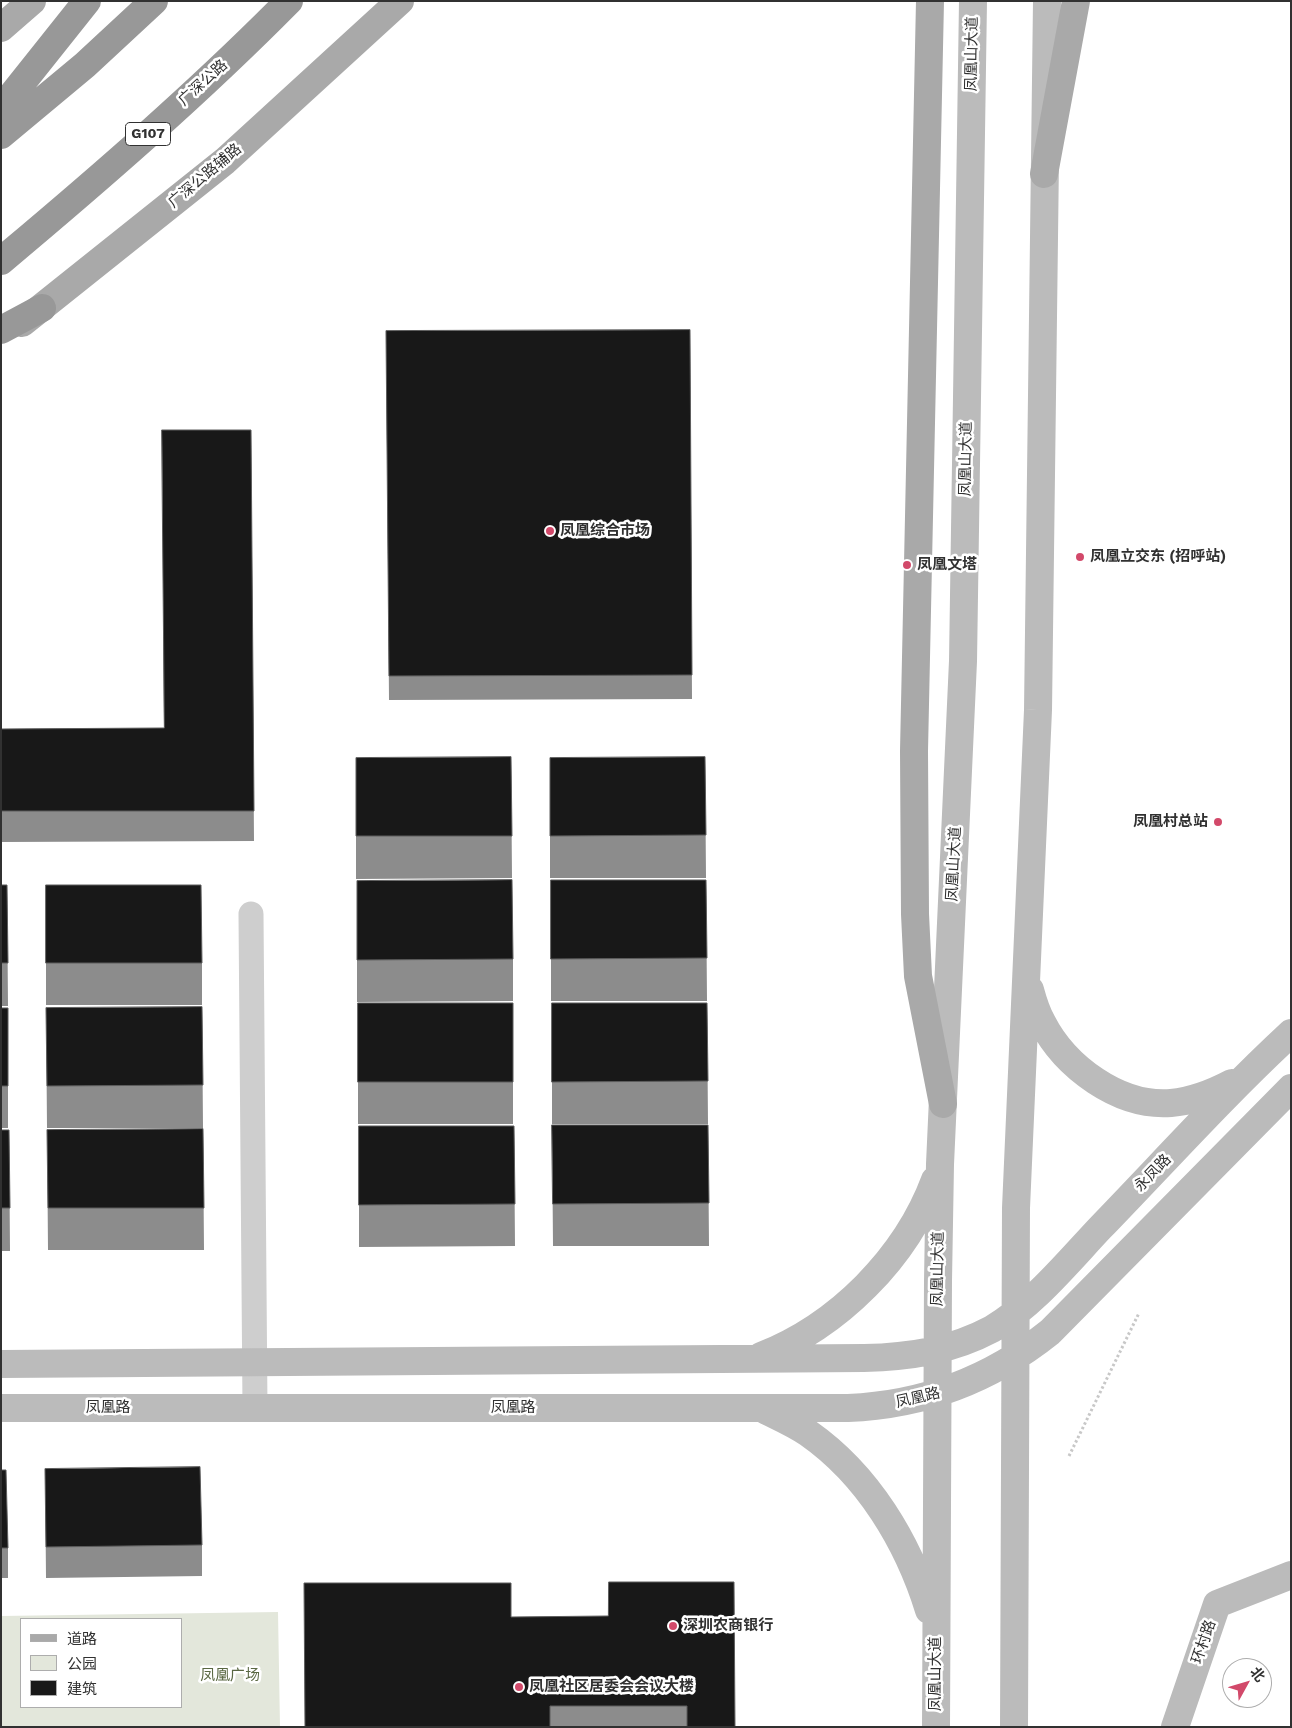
<!DOCTYPE html>
<meta charset="utf-8">
<style>
body{margin:0}
#map{position:relative;width:1292px;height:1728px;overflow:hidden;background:#fff;font-family:"Work Sans","Noto Sans SC",sans-serif}
canvas{display:block}
.frame{position:absolute;inset:0;border:2px solid #313131;pointer-events:none}
.legend{position:absolute;left:20px;top:1618px;width:162px;height:90px;box-sizing:border-box;background:#fff;border:1px solid #adadad;margin:0;padding:6px 9px;list-style:none;font-size:15px;color:#313131}
.legend li{display:flex;align-items:center;gap:10px;height:25px}
.legend b{width:25px;border:1px solid #adadad}
.north{position:absolute;left:1222px;top:1658px;width:50px;height:50px;box-sizing:border-box;background:#fff;border:1px solid #adadad;border-radius:50%;rotate:51deg;font-size:14px;font-weight:700;line-height:20px;text-align:center;color:#313131}
.north::after{content:'';display:block;margin:auto;width:18px;height:22px;background:#d2496a;clip-path:polygon(50% 0,100% 100%,50% 72%,0 100%)}
</style>
<div id="map">
<canvas width="1292" height="1728"></canvas>
<div class="frame"></div>
<ul class="legend">
<li><b style="height:6px;background:#a9a9a9"></b>道路</li>
<li><b style="height:14px;background:#e3e7db"></b>公园</li>
<li><b style="height:14px;background:#181818"></b>建筑</li>
</ul>
<div class="north">北</div>
</div>
<script>
const ctx = document.querySelector('canvas').getContext('2d');
ctx.lineJoin = 'round';
function paint(path, color) { ctx.fillStyle = color; ctx.fill(path, 'evenodd'); }
function strokePath(path, color, width, dash) { ctx.strokeStyle = color; ctx.lineWidth = width; ctx.lineCap = dash ? 'butt' : 'round'; ctx.setLineDash(dash || []); ctx.stroke(path); }
function write(font, color, halo, rows, align = 'center') {
  ctx.font = font + ' "Work Sans","Noto Sans SC",sans-serif'; ctx.lineWidth = 5; ctx.setLineDash([]); ctx.textBaseline = 'middle'; ctx.strokeStyle = halo; ctx.fillStyle = color; for (const [text, x, y, turn = 0] of rows) {
    ctx.save(); ctx.translate(x, y); ctx.rotate((+turn || 0) * Math.PI / 180); ctx.textAlign = isNaN(turn) ? turn : align; if (halo) ctx.strokeText(text, 0, 0); ctx.fillText(text, 0, 0); ctx.restore();
  }
}
paint(new Path2D(`
 M278,1612L280,1727H1V1616ZM21,1619H181V1707H21Z`), '#e3e7db');
strokePath(new Path2D(`
 M1069,1456L1139,1313`), '#c8c8c8', 3, [2.5, 2.5]);
strokePath(new Path2D(`
 M251,914L255,1408`), '#cecece', 25);
strokePath(new Path2D(`
 M1030,990C1033,1001 1036,1012 1042,1022C1065,1067 1119,1107 1171,1103C1193,1101 1213,1093 1232,1083
 M761,1356C838,1326 906,1258 935,1180
 M1,1364L864,1358C909,1357 951,1351 992,1329C1033,1305 1067,1263 1100,1228C1163,1163 1224,1095 1291,1033
 M1,1408H848C924,1405 990,1380 1050,1332L1291,1088
 M765,1410C779,1417 795,1424 808,1433C868,1475 908,1542 929,1610
 M936,1727L938,1281L940,1164L963,661L973,1
 M1014,1727L1016,1208L1038,710L1047,1
 M1175,1727L1217,1604L1291,1575`), '#bbb', 28);
strokePath(new Path2D(`
 M930,1L914,751L915,914L918,976L943,1104
 M1,28L32,1
 M1044,174L1076,1
 M22,323L225,161L400,1`), '#a9a9a9', 28);
strokePath(new Path2D(`
 M1,109L87,1
 M1,135L85,65L154,1
 M1,261C100,178 198,93 289,1
 M1,330L42,308`), '#989898', 28);
paint(new Path2D(`
 M690,330L692,699L389,700L386,331Z
 M251,430L254,841L1,842V729L164,728Z
 M511,757L512,878L356,879V758Z
 M705,757L706,878H550V758Z
 M551,880H706L707,1001H551Z
 M357,881L513,959V1001L357,1002Z
 M1,885H7L8,1006H1Z
 M46,885L202,963V1005H46Z
 M358,1003H513V1124H358Z
 M552,1003H707L708,1124H552Z
 M202,1007L203,1128H47L46,1008Z
 M1,1008H8V1128H1Z
 M552,1125H708L709,1246H553Z
 M359,1126H514L515,1246L359,1247Z
 M203,1129L204,1250H48L47,1130Z
 M1,1130H9L10,1251H1Z
 M45,1469L202,1545V1576L46,1578Z
 M1,1470L8,1548V1578H1Z
 M511,1617L735,1727H305Z`), '#8c8c8c');
const building = new Path2D(`
 M690,330L692,675L389,676L386,331Z
 M162,430H251L254,811H1V729L164,728Z
 M511,757L512,836H356V758Z
 M705,757L706,835L550,836V758Z
 M512,880L513,959L357,960V881Z
 M551,880H706L707,958L551,959Z
 M1,885H7L8,963H1Z
 M46,885H201L202,963H46Z
 M358,1003H513V1082H358Z
 M552,1003H707L708,1081L552,1082Z
 M202,1007L203,1085L47,1086L46,1008Z
 M1,1008H8V1086H1Z
 M552,1125H708L709,1203L553,1204Z
 M359,1126H514L515,1204L359,1205Z
 M203,1129L204,1208H48L47,1130Z
 M1,1130H9L10,1208H1Z
 M200,1467L202,1545L46,1547L45,1469Z
 M1,1470H6L8,1548H1Z
 M609,1582H734L735,1727H687V1706H550V1727H305L304,1583H511V1617L608,1616Z`);
paint(building, '#181818');
strokePath(building, '#5d5d5d', 1);
for (const [x, y, r, color] of [
 [550,531,5,"#d2496a"],
 [1080,557,5,"#d2496a"],
 [907,565,5,"#d2496a"],
 [1218,822,5,"#d2496a"],
 [673,1626,5,"#d2496a"],
 [519,1687,5,"#d2496a"]
]) { const dot = new Path2D(); dot.arc(x, y, r, 0, 2 * Math.PI); ctx.fillStyle = color; ctx.fill(dot); strokePath(dot, '#fff', 2); }
for (const [x, y, w] of [
 [148,134,45]
]) { const box = new Path2D(); box.roundRect(x - w / 2, y - 11.5, w, 23, 4); ctx.fillStyle = '#fff'; ctx.fill(box); strokePath(box, '#313131', 1); }
write('bold 14px', '#313131', null, [
 ["G107",148,134]
]);
write('15px', '#313131', '#fff', [
 ["凤凰山大道",972,54,-89],
 ["广深公路",203,83,-42],
 ["广深公路辅路",205,176,-40],
 ["凤凰山大道",966,459,-89],
 ["凤凰山大道",954,864,-87],
 ["永凤路",1153,1173,-46],
 ["凤凰山大道",938,1269,-89],
 ["凤凰路",918,1398,-13],
 ["凤凰路",108,1408],
 ["凤凰路",513,1408],
 ["环村路",1204,1642,-71],
 ["凤凰山大道",936,1674,-90]
]);
write('bold 15px', '#313131', '#fff', [
 ["凤凰综合市场",560,531],
 ["凤凰立交东 (招呼站)",1090,557],
 ["凤凰文塔",917,565],
 ["凤凰村总站",1208,822,"right"],
 ["深圳农商银行",683,1626],
 ["凤凰社区居委会会议大楼",529,1687]
], 'left');
write('15px', '#5a6843', '#fff', [
 ["凤凰广场",230,1676]
]);
</script>
